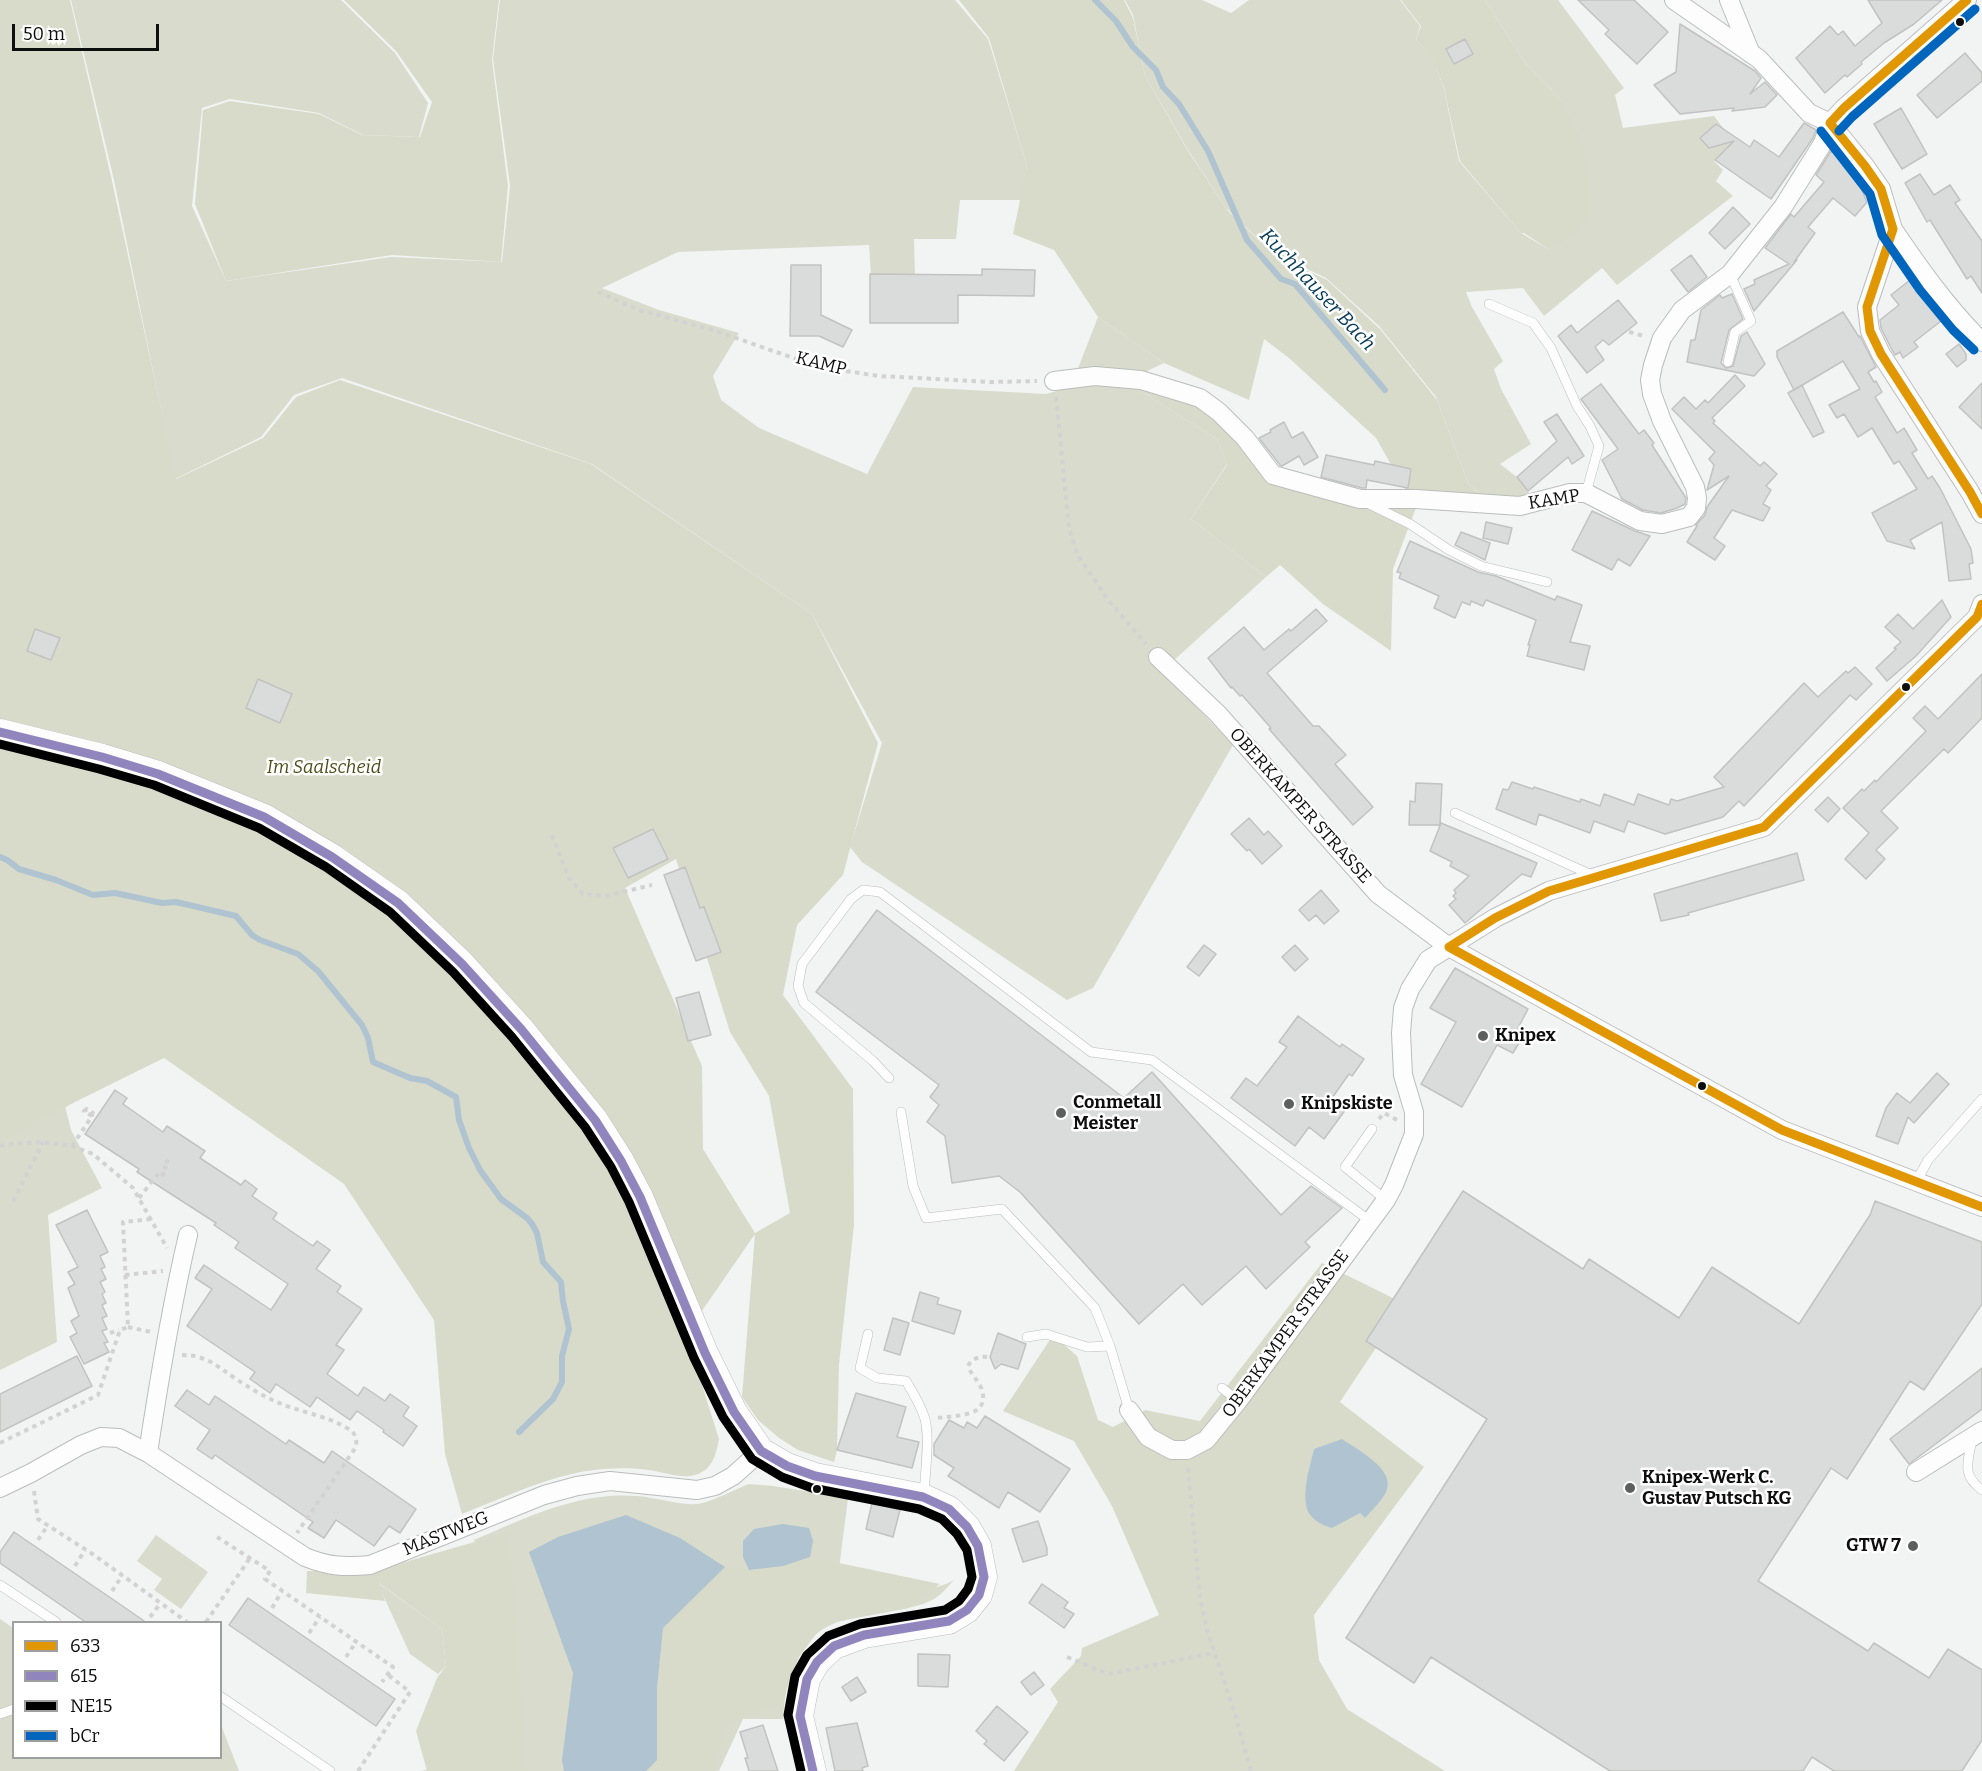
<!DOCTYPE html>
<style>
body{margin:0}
#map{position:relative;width:1982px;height:1771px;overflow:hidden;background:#f1f4f3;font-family:Bitter,serif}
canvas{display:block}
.legend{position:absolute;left:12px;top:1621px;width:210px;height:138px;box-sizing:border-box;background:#fff;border:2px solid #9e9f9f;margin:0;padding:8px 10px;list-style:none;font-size:18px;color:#0d0f0e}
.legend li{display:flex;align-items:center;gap:12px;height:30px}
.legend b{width:30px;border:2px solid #9e9f9f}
.scale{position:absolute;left:12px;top:24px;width:147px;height:27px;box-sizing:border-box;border:3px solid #0d0f0e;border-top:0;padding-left:8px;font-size:18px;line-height:21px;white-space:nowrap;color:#0d0f0e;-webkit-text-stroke:4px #fff;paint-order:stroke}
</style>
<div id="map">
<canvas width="1982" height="1771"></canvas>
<ul class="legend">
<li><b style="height:8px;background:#e09701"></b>633</li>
<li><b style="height:8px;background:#9185be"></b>615</li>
<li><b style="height:8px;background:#000"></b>NE15</li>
<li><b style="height:8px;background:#0065bd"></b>bCr</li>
</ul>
<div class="scale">50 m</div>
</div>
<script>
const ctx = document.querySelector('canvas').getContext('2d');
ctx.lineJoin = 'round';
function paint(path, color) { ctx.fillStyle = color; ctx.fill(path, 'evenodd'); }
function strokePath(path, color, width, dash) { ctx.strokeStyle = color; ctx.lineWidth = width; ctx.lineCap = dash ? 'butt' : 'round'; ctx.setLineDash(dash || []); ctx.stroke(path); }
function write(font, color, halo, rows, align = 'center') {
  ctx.font = font + ' Bitter,serif'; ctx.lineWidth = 5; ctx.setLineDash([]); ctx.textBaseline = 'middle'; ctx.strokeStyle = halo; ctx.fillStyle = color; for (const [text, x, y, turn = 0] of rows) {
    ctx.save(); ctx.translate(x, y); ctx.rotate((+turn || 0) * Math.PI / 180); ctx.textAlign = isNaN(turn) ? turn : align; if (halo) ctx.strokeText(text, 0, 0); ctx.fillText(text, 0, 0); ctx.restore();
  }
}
paint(new Path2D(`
 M71,0H341L395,53L428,103L419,137L363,135L319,113L230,99L202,108L192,206L226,281L391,257L502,262L510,186L493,59L500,0H955L988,39L1027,166L1022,200H960L956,239H914L915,275H871L869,245L678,252L602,288L659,310L739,333L713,376L721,400L759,428L867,474L913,387L1046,394L1086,383L1124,380L1218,440L1227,464L1191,519L1266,577L1162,671L1233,745L1093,988L1067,1000L862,862L850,847L882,743L812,614L592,464L342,378L294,395L261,437L175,479L114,180Z
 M1125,0H1202L1231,13L1249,0H1400L1420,26L1416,39L1433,59L1444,89L1459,161L1521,233L1548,249L1562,102L1523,60L1485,0H1558L1624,88L1615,95L1623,128L1714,116L1734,142L1714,161L1723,170L1716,181L1733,196L1617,285L1602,268L1544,316L1523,288L1466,292L1472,307L1503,361L1494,369L1501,389L1531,444L1500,464L1517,477L1532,497L1485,499L1468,483L1436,397L1379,326L1326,278L1273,253L1226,208L1188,150L1145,76L1133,15Z
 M1098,317L1164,363L1141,374L1077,371Z
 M60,1085L71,1130L102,1188L48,1215L57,1342L0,1370V1097Z
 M749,1484L773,1486L848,1498L836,1593C871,1592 925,1597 954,1580C947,1587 940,1597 930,1601C915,1608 896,1610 880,1613C866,1616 849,1618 835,1623C794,1640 786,1679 783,1719H743L719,1771H422L454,1760L494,1585L474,1540C514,1523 557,1502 601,1497C616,1495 636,1495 651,1498C666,1500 682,1505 697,1504C709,1503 736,1489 749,1484Z
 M156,1535L208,1572L181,1609L154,1590L162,1579L137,1561Z
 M377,1582L442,1629L446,1666L438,1674L410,1654Z
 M0,1619L13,1628L14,1758H220L221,1725L239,1771H0Z`), '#d9dbcc');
paint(new Path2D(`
 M0,0H70L112,181L176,479L263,438L296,397L340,380L591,464L812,614L878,743L843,875L797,925L783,995L853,1089L854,1225L839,1365L837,1450L834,1462L798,1450L779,1438L758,1420L742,1397L755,1234L686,1334L719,1439C716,1454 713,1470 695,1475C681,1479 664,1472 649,1470C635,1468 618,1468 603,1469C554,1473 508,1496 462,1514L445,1454L434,1320L344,1184L164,1058L75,1102L0,1142ZM676,859L730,1032L769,1096L790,1213L755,1233L703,1149L702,1066L625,888Z
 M344,0H499L492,60L508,186L501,262L392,255L226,281L195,204L203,110L230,101L319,114L362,135L420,137L432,102L396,51Z
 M959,0H1124L1133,18L1145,76L1188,151L1228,211L1276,256L1327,280L1380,329L1437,400L1468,483L1485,499L1406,491L1376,438L1289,358L1264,339L1249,400L1164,363L1098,317L1054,250L1013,234L1027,166L989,38Z
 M1401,0H1485L1523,60L1562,102L1583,144L1591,212L1576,235L1548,249L1524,233H1521L1460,161L1444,88L1433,60L1416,39L1421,26Z
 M1124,380L1212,410L1293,488L1368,509L1417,505L1393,569L1391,651L1323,604L1280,565L1266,577L1191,519L1227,465L1218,440Z
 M1322,1263L1405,1304L1340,1402L1424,1467L1314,1615L1319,1660L1347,1709L1445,1771H1014L1058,1702L1050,1689L1081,1656L1082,1648L1159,1615L1112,1506L1074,1441L1003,1411L1053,1335L1077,1356L1098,1420L1113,1427L1145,1410L1200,1421ZM1314,1449L1364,1517L1360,1513L1306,1492L1309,1469Z
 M509,1532L527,1770L529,1771H427L416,1731L437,1678L446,1666L442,1629L379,1583L385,1601L306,1593L307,1571L377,1570Z
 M810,1557L940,1584L909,1608L835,1622L819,1630L799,1657L781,1704L725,1724L715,1771H646L657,1760V1688L663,1627L725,1567C758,1571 779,1567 810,1557Z`), '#d9dbca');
paint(new Path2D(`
 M1342,1439C1358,1450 1397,1470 1386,1492C1381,1502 1372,1510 1365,1518L1360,1513L1332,1528C1325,1526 1317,1523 1312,1517C1298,1504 1310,1465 1314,1449Z
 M626,1515L680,1538L725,1567L663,1628L657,1688V1760L646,1771H564L562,1760L573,1673L529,1552L558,1537Z
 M783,1524L809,1528L813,1541L810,1557L783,1566L749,1570L743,1557V1541L754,1529Z`), '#afc3d0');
strokePath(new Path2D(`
 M1095,0L1116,21L1133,47L1156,70L1163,87L1179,104L1208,151L1247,240L1281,279L1295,284L1385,390
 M0,857L7,860L19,869L56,880L93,895L115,893L162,903L176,902L236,916L252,935L260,940L298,954L318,971L362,1025L368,1038L373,1062L410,1078L427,1081L456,1097L459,1120L469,1148L480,1170L501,1199L527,1218L532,1224L537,1233L543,1262L561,1282L563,1301L569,1329L562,1356V1382L553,1399L519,1432`), '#afc3d0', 6);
const building = new Path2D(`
 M1578,0H1634L1668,32L1637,64L1605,34L1609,30Z
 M1868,0H1942L1914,24L1884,43L1861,62L1862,64L1847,77L1845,75L1825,93L1796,58L1830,26L1838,35L1843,31L1855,46L1882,23Z
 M1680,24L1755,71L1761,78L1750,94L1765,82L1777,95L1765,107L1732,111L1734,108L1680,114L1654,85L1676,72Z
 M1465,39L1473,54L1454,64L1446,49Z
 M1965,53L1982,73V81L1937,118L1917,95Z
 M1901,108L1927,154L1902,169L1874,124Z
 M1804,123L1816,130L1813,138L1771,199L1715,160L1734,141L1709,148L1700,138L1716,124L1750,147L1754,140L1779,157Z
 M1831,151L1853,170L1867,202L1855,216L1833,198L1808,227L1815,233L1794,262L1797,260L1754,311L1744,289L1755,284L1754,280L1789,264L1765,248L1791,214L1794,217L1824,182L1816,175Z
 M1920,174L1934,195L1950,185L1960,200L1955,203L1982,241V293L1971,276L1967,279L1930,220L1927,222L1905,183Z
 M1733,207L1750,224L1725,249L1709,233Z
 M1691,255L1707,277L1688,292L1671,270Z
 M791,265H821V315L852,330L843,347L819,336H790Z
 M982,269L1035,270L1034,296L958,295V323H870V274L982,275Z
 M1910,280L1941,321L1914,342L1918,347L1903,358L1900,352L1895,355L1891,348L1881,328L1880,320L1899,305L1891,295Z
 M1732,294L1743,319L1729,330L1721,363L1726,368L1733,366L1741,336L1747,332L1765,364L1754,376L1687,362L1691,340H1695L1701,310L1720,295L1722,298Z
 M1618,300L1637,323L1609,345L1603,340L1595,347L1604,360L1587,373L1558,336L1571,325L1577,333Z
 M1843,312L1859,337L1860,336L1876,367L1868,372L1874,382L1876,381L1882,392L1875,397L1897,433L1904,428L1917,450L1912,453L1928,479L1932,476L1940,488L1971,549L1973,563L1969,564L1971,579L1949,581L1942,522L1910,540L1915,549L1887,541L1872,513L1917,489L1899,461L1894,464L1872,428L1858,437L1844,414L1837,418L1829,405L1860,389L1843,361L1794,390L1777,357V351Z
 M1959,344L1966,354V360L1957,367L1946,354Z
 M1735,375L1745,386L1712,418L1715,421L1713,423L1760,466L1764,462L1777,474L1766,486L1771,490L1763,504L1770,508L1763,521L1732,510L1714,538L1725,546L1715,560L1687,542L1697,526L1696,525L1705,515L1707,507L1729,476L1707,490L1714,465L1709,459L1715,452L1672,409L1684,397L1696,409L1705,400L1708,403Z
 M1982,383V429L1959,407Z
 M1601,384L1639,434L1644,430L1654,443L1652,445L1686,498L1685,504L1677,508L1661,513L1643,510L1622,499L1602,460L1618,449L1581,399Z
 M1802,385L1824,432L1813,437L1788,393Z
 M1557,414L1584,456L1572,464L1568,457L1528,491L1517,477L1557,441L1544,422Z
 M1284,422L1292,438L1303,432L1318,457L1304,465L1299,456L1282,466L1280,465L1259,438L1271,432L1270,430Z
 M1326,455L1374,465L1375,461L1411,469L1408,488L1367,480L1366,488H1362L1321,477Z
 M1592,511L1635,531L1650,536L1630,566L1618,559L1612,570L1572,550Z
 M1486,522L1512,528L1508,544L1483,538Z
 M1461,532L1490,543L1485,560L1455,545Z
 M1410,541L1478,572L1496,576L1555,600L1557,596L1582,605L1570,642L1590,646L1584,670L1527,656L1530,645H1528L1536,620L1486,600L1483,606L1471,601L1470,605L1462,602L1455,618L1434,608L1439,596L1399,578L1401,573L1397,572Z
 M1942,600L1951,617L1916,656L1887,681L1876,668L1896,649L1894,648L1901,642L1885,627L1898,614L1913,629Z
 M1316,609L1327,621L1267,673L1313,726H1319L1346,755L1335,764L1373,807L1353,825L1269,729L1271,728L1242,695L1240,696L1232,687L1231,688L1208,658L1244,627L1264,650L1289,629L1291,631Z
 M35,629L60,638L51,660L27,651Z
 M1855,667L1872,684L1856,700L1850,695L1744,806L1739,801L1723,817L1665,834L1628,821L1624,832L1594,821L1590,833L1539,814L1536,825L1496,809L1503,789L1508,790L1512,782L1533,789L1534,787L1580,802L1581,799L1600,806L1604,794L1634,805L1638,794L1669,805L1671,799L1677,801L1724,787L1714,777L1804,683L1818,697L1846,671L1848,673Z
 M1982,674V718L1948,753L1944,749L1881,811L1898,828L1876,850L1885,859L1866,879L1845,859L1869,833L1843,808L1862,789L1864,791L1875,780L1876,782L1926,731L1913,718L1925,706L1938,719Z
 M258,679L292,694L280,723L246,708Z
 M1416,783L1442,784L1440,825H1409L1410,801L1415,802Z
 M1828,797L1840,809L1828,822L1815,810Z
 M1249,818L1264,835L1268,831L1282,846L1262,864L1249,849L1247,851L1231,834Z
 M1441,823L1537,863L1531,877L1522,874L1465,923L1449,905L1456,899L1453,896L1456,893L1454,890L1469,876L1450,866L1452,862L1430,851Z
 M653,829L668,859L628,878L613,848Z
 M1797,853L1804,880L1688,913L1689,915L1661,921L1654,894Z
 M685,867L700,908L704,907L721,952L696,961L664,875Z
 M1321,890L1339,911L1324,924L1316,915L1309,921L1299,910Z
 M877,910L1124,1098L1152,1072L1281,1215L1311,1186L1342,1208L1305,1242L1310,1247L1266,1289L1246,1266L1202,1305L1183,1284L1139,1324L1020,1192L999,1176L952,1183L945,1136L927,1122L939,1105L930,1097L939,1085L816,992Z
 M1204,945L1216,954L1199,976L1187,967Z
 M1295,945L1308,959L1295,971L1282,957Z
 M1455,968L1528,1009L1515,1034L1522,1038L1513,1053L1497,1045L1462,1107L1421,1084L1456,1022L1430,1008Z
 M699,992L711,1035L688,1041L676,998Z
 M1298,1016L1340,1047L1342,1044L1364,1059L1352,1076L1349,1074L1332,1098L1346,1109L1324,1139L1309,1127L1295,1146L1231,1098L1246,1078L1257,1086L1287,1047L1279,1042Z
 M1937,1073L1949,1084L1914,1123L1908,1117L1898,1144L1876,1136L1886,1108L1897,1093L1910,1103Z
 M115,1090L127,1098L123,1104L163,1132L167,1126L205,1151L200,1158L241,1185L245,1180L257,1189L252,1196L277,1213L273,1219L313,1246L317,1241L330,1250L316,1269L341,1286L337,1292L362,1309L336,1345L344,1350L327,1374L358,1396L364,1387L385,1401L390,1394L409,1407L403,1416L417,1426L403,1446L383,1432L384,1430L357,1411L350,1420L317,1397L310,1407L276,1384L270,1393L250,1379L255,1372L187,1326L212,1289L195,1278L204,1265L271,1310L288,1284L235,1248L239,1242L214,1225L216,1223L137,1172L139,1169L85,1134Z
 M1463,1191L1583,1269L1589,1259L1679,1318L1712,1267L1799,1324L1870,1215L1875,1201L1982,1242V1304L1924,1390L1910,1381L1847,1479L1831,1468L1758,1581L1868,1651L1874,1643L1929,1678L1948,1649L1982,1670V1740L1962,1771H1834L1812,1757L1803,1771H1610L1431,1657L1414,1683L1346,1638L1487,1419L1366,1341Z
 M87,1210L108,1252L100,1256L105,1267L101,1269L106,1279L100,1282L105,1292L102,1294L106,1303L102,1305L107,1316L102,1318L107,1329L102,1331L108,1342L104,1343L109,1352L84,1364L70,1337L77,1333L71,1321L79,1316L68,1288L75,1284L68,1272L78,1267L56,1225Z
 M920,1292L939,1298L937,1304L961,1311L954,1334L912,1321Z
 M893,1318L909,1323L900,1355L884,1350Z
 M998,1333L1026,1344L1018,1369L1001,1364L995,1369L990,1357Z
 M77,1356L92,1386L0,1432V1394Z
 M1982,1368V1409L1909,1464L1890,1439Z
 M187,1390L209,1405L215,1396L286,1444L289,1440L324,1463L332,1451L416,1509L400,1533L389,1526L374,1546L336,1520L324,1538L308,1528L313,1522L297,1511L215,1455L212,1459L197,1449L210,1430L175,1406Z
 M856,1393L906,1407L897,1437L919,1442L912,1468L837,1450Z
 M985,1416L1070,1469L1040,1512L1008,1492L999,1508L948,1476L954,1468L934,1455V1444L949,1420L964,1428L967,1422L977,1428Z
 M872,1503L900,1510L893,1537L866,1529Z
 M1038,1521L1047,1548V1555L1023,1562L1012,1529Z
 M14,1532L124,1607L147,1623H87L68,1610L0,1563V1552Z
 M1042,1584L1068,1602L1064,1608L1074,1614L1064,1628L1029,1603Z
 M248,1598L395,1699L376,1726L229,1625Z
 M918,1654L950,1655L948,1687L918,1686Z
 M1034,1672L1044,1685L1031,1695L1021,1682Z
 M857,1677L866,1692L851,1701L842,1687Z
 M997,1706L1028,1732L1004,1761L984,1744L987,1741L976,1731Z
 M857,1723L868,1766L862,1768L863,1771H835L826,1728Z
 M763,1725L771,1750L778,1771H749L745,1758H748L740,1732Z`);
paint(building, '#dadcdb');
strokePath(building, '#c1c2c1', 1.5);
const lane = new Path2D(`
 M1489,304L1533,323L1551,348L1577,406L1590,426L1599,446L1586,493
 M1728,362L1735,332L1751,321L1730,274
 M1367,503L1410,524L1449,550L1481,566L1547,582
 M1455,813L1594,876
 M889,1078L873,1061L804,1003L798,986L802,964L851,899L863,890L880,892L1091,1052L1152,1060L1370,1221
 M901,1112L913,1186L926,1218L1002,1209L1095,1308L1110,1346L1129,1410
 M1372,1129L1345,1167L1386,1200
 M1916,1182L1928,1160L1982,1099
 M868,1334L860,1368L877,1378L906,1381C913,1393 921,1405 925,1419C930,1438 925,1474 924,1495
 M1027,1337L1046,1334L1087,1347L1110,1346
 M1222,1388L1238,1401
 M1972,1438C1969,1461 1960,1474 1982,1490
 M0,1585L56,1622
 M220,1696L330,1771
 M0,1714L14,1709`);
const street = new Path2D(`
 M1674,0L1759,59L1809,113L1830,123L1865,166L1881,189L1893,229L1867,307L1870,331L1881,354L1970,492L1982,514
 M1729,0L1751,54
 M1893,229C1920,269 1947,307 1982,342
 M1054,381L1095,376L1141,380L1200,398L1219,412L1245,438L1273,475L1360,499H1416L1520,506L1570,493H1586L1640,521L1662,524L1689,517L1696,508L1697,498L1695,487L1662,421L1652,394L1650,380L1653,365L1662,338L1682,310L1730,274L1783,207L1823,143L1830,123L1844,108L1967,0
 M1158,657L1218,714L1378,894L1449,947L1782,1130L1982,1207
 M1129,1410L1148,1437L1172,1450H1187L1206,1440L1238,1401L1386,1200L1394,1185L1414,1134V1112L1403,1075L1401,1033L1403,1008L1410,989L1428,960L1495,918L1549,891L1764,827L1977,617L1982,604
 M148,1453C159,1380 171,1307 188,1235
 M1916,1472L1982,1431
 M0,1488L31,1473L81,1445L101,1437L119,1438L148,1453L305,1557C330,1567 344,1567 370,1565L544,1495L577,1486L610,1481L697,1490L715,1486L733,1476L761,1451`);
const secondary = new Path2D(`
 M0,732L102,757L158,774L264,817L332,857L398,903L462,964L521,1029L595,1120L621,1161L640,1197L705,1353L734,1412L761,1451L787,1466L815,1476L923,1497L949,1509L967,1527L978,1546L984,1577L979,1595L967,1610L949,1621L864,1635L834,1646L817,1662L807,1679L800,1716L813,1771`);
strokePath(lane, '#bbbdbd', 10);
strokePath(street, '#bbbdbd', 20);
strokePath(secondary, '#bbbdbd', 27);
strokePath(new Path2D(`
 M598,292L639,310L716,331L819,367L879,376L991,382L1037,381
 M1629,332L1644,336
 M1056,397L1069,528L1077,554L1109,601L1146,644
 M552,835L569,878L583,894L606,896L652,885
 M1379,1119L1384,1113L1397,1120
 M0,1146L18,1143L43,1142L72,1146L93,1154L133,1188L167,1248
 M72,1146L92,1116L84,1111L87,1109L94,1114
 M139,1198L157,1175L160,1178L167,1169L163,1166L167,1161L172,1165
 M13,1201L43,1142
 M125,1275L163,1271
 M128,1327L151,1332
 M110,1333L119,1330
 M182,1355C206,1355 217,1366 236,1379C248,1387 263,1396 277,1402C299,1412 325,1415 347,1428C355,1432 357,1438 356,1447L297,1533
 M938,1418C955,1415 990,1418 982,1390C979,1381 971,1375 968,1366C972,1358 980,1356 988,1357
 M0,1443L98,1395L120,1330L128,1327L123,1222L151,1219
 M1188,1468L1200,1597L1207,1630L1234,1711L1251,1771
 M34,1491L38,1519L94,1555L187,1622
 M217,1537L270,1571L265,1579L393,1667L382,1682
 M38,1540L48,1525
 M75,1566L85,1550
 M112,1591L122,1576
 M272,1608L282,1591
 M150,1617L160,1604
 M206,1622L250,1558
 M309,1633L320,1617
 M346,1657L356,1642
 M1067,1657L1108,1674L1214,1653
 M358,1771L410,1692L387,1674`), '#d2d2d2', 4, [4.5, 4.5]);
strokePath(lane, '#fdfdfd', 9);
strokePath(street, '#fdfdfd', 18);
strokePath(secondary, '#fdfdfd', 26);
strokePath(new Path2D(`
 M1830,123L1865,166L1881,189L1893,229L1867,307L1870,331L1881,354L1970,492L1982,514
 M1830,123L1844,108L1967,0
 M1449,947L1495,918L1549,891L1764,827L1977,617L1982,604
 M1449,947L1782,1130L1982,1207`), '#e09701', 9);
strokePath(new Path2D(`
 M0,732L102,757L158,774L264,817L332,857L398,903L462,964L521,1029L595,1120L621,1161L640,1197L705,1353L734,1412L761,1451L787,1466L815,1476L923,1497L949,1509L967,1527L978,1546L984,1577L979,1595L967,1610L949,1621L864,1635L834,1646L817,1662L807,1679L800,1716L813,1771`), '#9185be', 9);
strokePath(new Path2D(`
 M0,744L99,769L154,785L259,828L326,867L390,912L453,972L512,1037L585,1127L611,1167L629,1202L694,1358L723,1417L752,1459L782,1477L812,1488L919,1509L942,1519L957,1534L967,1550L972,1577L968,1589L959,1601L945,1610L860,1624L828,1636L807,1655L795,1676L788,1715L801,1771`), '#000', 9);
strokePath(new Path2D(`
 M1821,131L1870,194L1882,235L1920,290L1953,330L1974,350
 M1839,131L1852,117L1975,9`), '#0065bd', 9);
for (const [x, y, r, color] of [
 [1960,22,5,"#0d0f0e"],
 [1906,687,5,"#0d0f0e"],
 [1483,1036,6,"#5d5f5e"],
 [1702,1086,5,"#0d0f0e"],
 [1289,1104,6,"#5d5f5e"],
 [1061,1113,6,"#5d5f5e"],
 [1630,1488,6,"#5d5f5e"],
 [817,1489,5,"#0d0f0e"],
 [1913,1546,6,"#5d5f5e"]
]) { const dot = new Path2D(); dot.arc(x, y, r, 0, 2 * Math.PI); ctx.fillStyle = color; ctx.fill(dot); strokePath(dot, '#fff', 2); }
write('18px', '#0d0f0e', '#fff', [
 ["KAMP",821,364,14],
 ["KAMP",1554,500,-9],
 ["OBERKAMPER STRASSE",1300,806,48],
 ["OBERKAMPER STRASSE",1286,1334,-54],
 ["MASTWEG",446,1534,-22]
]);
write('italic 18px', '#4d4d1a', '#fff', [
 ["Im Saalscheid",324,768]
]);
write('bold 18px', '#0d0f0e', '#fff', [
 ["Knipex",1495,1036],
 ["Conmetall",1073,1103],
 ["Meister",1073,1124],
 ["Knipskiste",1301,1104],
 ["Knipex-Werk C.",1642,1478],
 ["Gustav Putsch KG",1642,1499],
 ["GTW 7",1901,1546,"right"]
], 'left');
write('italic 20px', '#053a56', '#fff', [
 ["Kuchhauser Bach",1317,290,47]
]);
</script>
